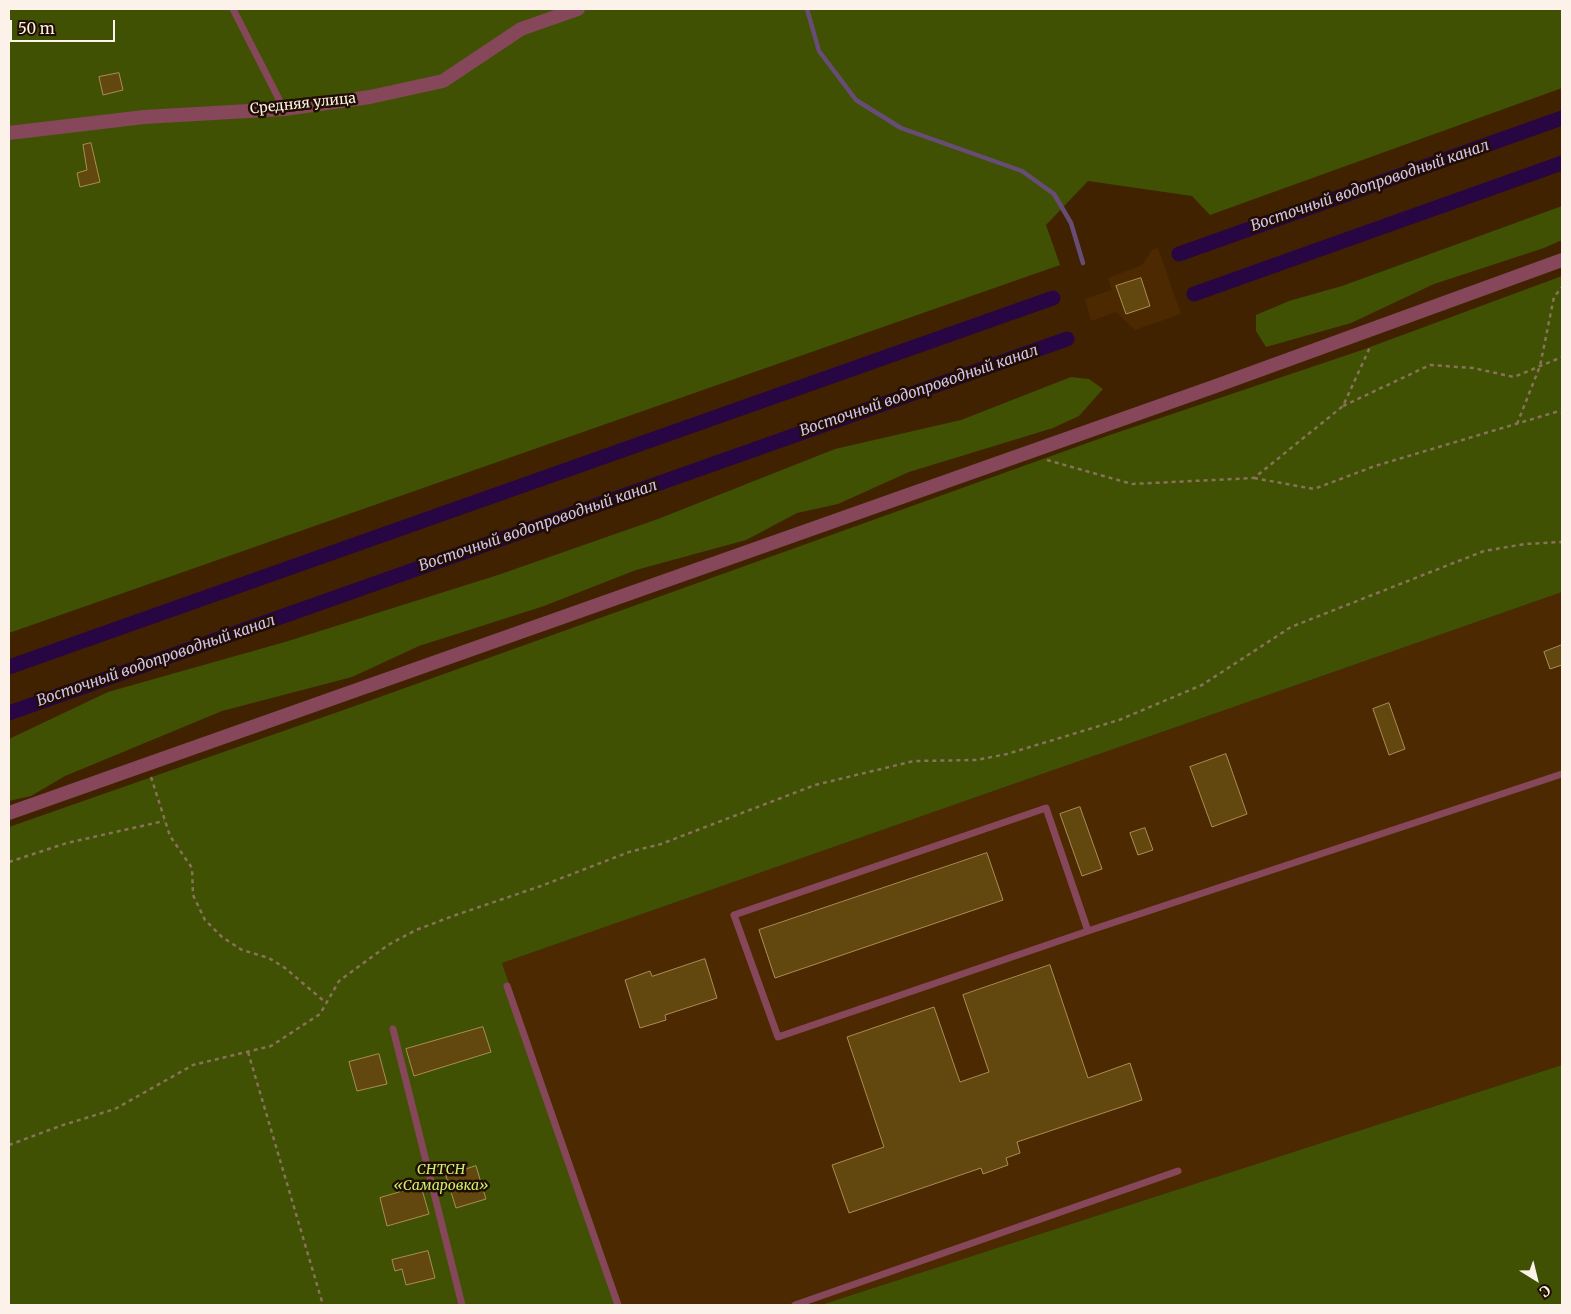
<!DOCTYPE html>
<meta charset="utf-8">
<style>
body{margin:0}
#map{position:relative;width:1571px;height:1314px;overflow:hidden;background:#412200;font-family:Merriweather,serif}
canvas{display:block}
.frame{position:absolute;inset:0;border:10px solid #fdf2e9;pointer-events:none}
.north{position:absolute;left:1511px;top:1254px;width:50px;height:50px;-webkit-text-stroke:4px #200e01;paint-order:stroke;rotate:144deg;font-size:14px;font-weight:700;line-height:20px;text-align:center;color:#fdf2e9}
.north::after{content:'';display:block;margin:auto;width:18px;height:22px;background:#fdf2e9;clip-path:polygon(50% 0,100% 100%,50% 72%,0 100%)}
.scale{position:absolute;left:10px;top:20px;width:105px;height:22px;box-sizing:border-box;border:2px solid #fdf2e9;border-top:0;padding-left:6px;font-size:15px;line-height:18px;white-space:nowrap;color:#fdf2e9;-webkit-text-stroke:4px #200e01;paint-order:stroke}
</style>
<div id="map">
<canvas width="1571" height="1314"></canvas>
<div class="frame"></div>
<div class="north">С</div>
<div class="scale">50 m</div>
</div>
<script>
const ctx = document.querySelector('canvas').getContext('2d');
ctx.lineJoin = 'round';
function paint(path, color) { ctx.fillStyle = color; ctx.fill(path, 'evenodd'); }
function strokePath(path, color, width, dash) { ctx.strokeStyle = color; ctx.lineWidth = width; ctx.lineCap = dash ? 'butt' : 'round'; ctx.setLineDash(dash || []); ctx.stroke(path); }
function write(font, color, halo, rows, align = 'center') {
  ctx.font = font + ' Merriweather,serif'; ctx.lineWidth = 5; ctx.setLineDash([]); ctx.textBaseline = 'middle'; ctx.strokeStyle = halo; ctx.fillStyle = color; for (const [text, x, y, turn = 0] of rows) {
    ctx.save(); ctx.translate(x, y); ctx.rotate((+turn || 0) * Math.PI / 180); ctx.textAlign = isNaN(turn) ? turn : align; if (halo) ctx.strokeText(text, 0, 0); ctx.fillText(text, 0, 0); ctx.restore();
  }
}
paint(new Path2D(`
 M1158,248L1181,314L1135,330L1116,312L1091,321L1085,299L1112,290L1108,278L1142,265L1152,250Z
 M1562,592V1065L821,1305H617L502,963Z`), '#4c2900');
paint(new Path2D(`
 M9,9H1562V88L1210,215L1192,196L1088,181L1046,225L1060,265L9,633Z
 M1562,206V240L1544,248L1434,284L1351,323L1266,347L1256,331V315L1289,301L1342,286Z
 M1562,276V592L502,963L617,1305H9V827L352,707L1107,436L1362,350Z
 M1071,377L1089,379L1103,389L1079,416L1053,428L909,472L838,504L797,513L746,540L636,570L544,606L419,646L352,677L222,711L65,776L31,796L9,801V739L108,692L285,642L498,575L658,519L835,449L961,420Z
 M1562,1065V1305H821Z`), '#405104');
strokePath(new Path2D(`
 M807,9L819,51L856,100L901,128L1022,171L1054,194L1071,223L1083,263`), '#674d75', 4.5);
strokePath(new Path2D(`
 M1179,254L1562,118
 M1194,294L1562,163
 M9,667L1053,298
 M9,713L1067,339`), '#270643', 15);
const building = new Path2D(`
 M119,73L123,90L103,95L99,77Z
 M91,143L100,182L80,187L77,173L87,170L83,145Z
 M1141,278L1150,306L1126,314L1116,286Z
 M1562,645V665L1550,669L1544,652Z
 M1389,703L1405,749L1389,755L1373,709Z
 M1226,754L1247,814L1212,827L1190,767Z
 M1080,807L1102,869L1082,876L1060,814Z
 M1145,828L1153,850L1138,855L1130,833Z
 M987,853L1003,900L775,978L759,930Z
 M705,959L717,998L665,1015L666,1020L640,1028L625,980L650,971L652,976Z
 M1050,965L1088,1078L1130,1063L1142,1100L1017,1142L1020,1153L1006,1158L1008,1165L983,1174L981,1168L849,1213L832,1165L884,1147L847,1037L934,1007L960,1082L989,1072L963,995Z
 M483,1027L491,1052L414,1076L406,1049Z
 M379,1054L387,1084L357,1091L349,1062Z
 M476,1166L486,1199L456,1208L446,1176Z
 M421,1186L429,1214L387,1226L380,1198Z
 M428,1251L435,1278L406,1285L402,1269L395,1271L392,1260Z`);
paint(building, '#62480f');
strokePath(building, '#aa8d55', 1);
strokePath(new Path2D(`
 M1343,406L1430,365L1473,368L1514,377L1562,357
 M1517,424L1540,366L1554,297L1562,287
 M1047,460L1132,484L1254,478L1343,406L1371,345
 M1254,478L1314,489L1375,466L1556,412L1562,413
 M151,777L170,836L192,868L193,895L205,920L222,937L242,950L269,958L285,968L325,1002
 M9,862L67,843L164,821
 M248,1052L323,1305
 M9,1145L60,1126L115,1109L193,1065L271,1046L320,1014L339,981L388,945L416,930L453,916L541,886L629,852L661,844L815,785L914,761L976,760L1007,754L1119,720L1202,685L1291,627L1484,551L1525,544L1562,542`), '#897259', 2.5, [4, 4]);
strokePath(new Path2D(`
 M233,9L284,109
 M1088,931L1046,808L734,915L778,1037L1088,931L1562,774
 M507,986L618,1305
 M393,1029L462,1305
 M795,1305L1178,1171`), '#854759', 7);
strokePath(new Path2D(`
 M9,133L144,117L284,109L370,97L443,81L521,29L578,9
 M9,813L1213,387L1562,260`), '#854759', 14);
write('14px', '#fdf2e9', '#200e01', [
 ["Средняя улица",303,104,-6]
]);
write('italic 14px', '#cdf16f', '#200e01', [
 ["СНТСН",441,1170],
 ["«Самаровка»",441,1186]
]);
write('italic 15px', '#d4c3f0', '#200e01', [
 ["Восточный водопроводный канал",1370,186,-19],
 ["Восточный водопроводный канал",919,391,-19],
 ["Восточный водопроводный канал",538,526,-19],
 ["Восточный водопроводный канал",156,661,-19]
]);
</script>
